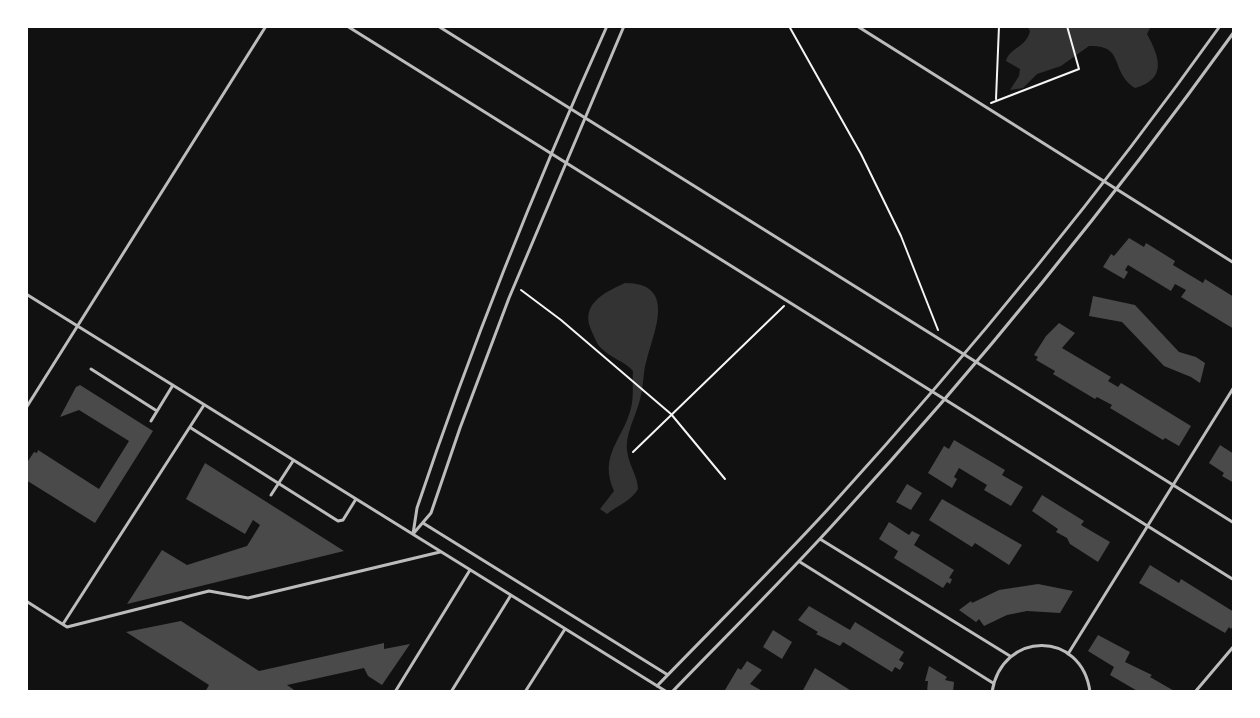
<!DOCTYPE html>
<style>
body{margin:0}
#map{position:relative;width:1260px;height:718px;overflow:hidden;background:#111;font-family:Lato,sans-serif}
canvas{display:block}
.frame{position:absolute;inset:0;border:28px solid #fff;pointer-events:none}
</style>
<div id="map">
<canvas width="1260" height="718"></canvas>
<div class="frame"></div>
</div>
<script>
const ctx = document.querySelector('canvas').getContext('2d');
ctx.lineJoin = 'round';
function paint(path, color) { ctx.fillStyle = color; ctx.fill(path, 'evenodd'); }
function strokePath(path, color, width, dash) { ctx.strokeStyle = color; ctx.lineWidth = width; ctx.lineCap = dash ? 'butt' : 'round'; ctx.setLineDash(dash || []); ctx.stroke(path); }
paint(new Path2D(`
 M1027,26H1151L1147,34C1159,56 1168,79 1135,88C1109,71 1126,45 1089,46L1061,66L1037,74L1023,88L1010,90L1019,76L1020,69L1006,61C1009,48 1027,47 1030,31Z
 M625,283C677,283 654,331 647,359C643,370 644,383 641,395C638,411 629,426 627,442C625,461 638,474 638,489C632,500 617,506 607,514L600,509L614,491C598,455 623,440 631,408C634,397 632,383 633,371C624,361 611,358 602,349C597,345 595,338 592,332C579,305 603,293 625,283Z`), '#333');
paint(new Path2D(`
 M1129,238L1144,247L1146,243L1175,261L1173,265L1203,283L1205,279L1234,297V329L1181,297L1186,290L1175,284L1171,291L1128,265L1125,270L1128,272L1124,279L1103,267L1111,254L1114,256Z
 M1093,296L1135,305L1179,352L1196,357L1205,363L1200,383L1191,377L1164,366L1122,322L1089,316Z
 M1059,323L1075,333L1062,348L1111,377L1108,381L1118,387L1121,383L1191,426L1179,446L1165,438L1163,440L1110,408L1112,405L1097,397L1095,399L1053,374L1055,371L1036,360L1038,357L1034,355L1046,336Z
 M80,385L153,431L95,523L26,480V464L34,452L37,453L38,450L99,489L129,441L79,410L60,417L76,387Z
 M954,440L1005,470L1002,475L1023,487L1011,506L984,490L987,485L959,468L954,477L957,479L952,488L928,473L944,446L949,449Z
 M1220,445L1234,454V483L1222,476L1224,473L1209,463Z
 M205,463L344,551L127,604L162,550L187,565L247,546L260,525L253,520L245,534L186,499Z
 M907,484L922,493L911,510L896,502Z
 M1042,495L1084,521L1081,525L1110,542L1098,562L1070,544L1067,538L1056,532L1058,529L1032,511Z
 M942,499L1022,545L1009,565L975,543L972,547L929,520Z
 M889,522L909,535L912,531L920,535L914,545L954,570L949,578L952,579L950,584L947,582L943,588L894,558L898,551L879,539Z
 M1150,565L1179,583L1181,579L1234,612V624L1231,629L1229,627L1225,633L1139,583Z
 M1038,584L1073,591L1060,613L1027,611L1007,615L984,626L979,619L976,622L959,610L971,601L972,603L999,590Z
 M809,606L850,630L855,622L904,652L899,660L904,663L900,670L895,667L892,672L843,642L840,646L816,634L818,632L798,620Z
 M181,621L259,671L384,643V649L410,644L382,685L368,676L364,668L287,685L297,692H205L209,685L126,632Z
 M773,630L792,642L782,659L763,647Z
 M1098,635L1130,652L1125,662L1152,675L1150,677L1176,692H1139L1110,675L1114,667L1088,651Z
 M747,661L762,670L750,684L764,692H729L725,690L738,668L741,670Z
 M929,666L947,677L945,680L954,682L953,692H927L928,681H925Z
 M815,668L853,692H802Z`), '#4a4a4a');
strokePath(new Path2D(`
 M789,26L861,154L901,236L938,330
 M996,99L999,26
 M991,103L1079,69L1067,26
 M521,290L561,320L671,414L725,479
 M633,452L784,306`), '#f5f5f5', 2);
strokePath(new Path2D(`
 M347,26L1234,580
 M438,26L1234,523
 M857,26L1234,263
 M26,294L667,692
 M91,369L157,411
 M26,408L266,26
 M151,421L173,385
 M191,428L338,521L343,520L356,499
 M271,495L293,461
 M423,523L668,675
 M413,534L431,513L460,428L509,298L624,26
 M413,534L417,508C472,344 536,184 607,26
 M820,539L1010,656
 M800,562L993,683
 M26,601L67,627L209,591L248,598L440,552
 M63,624L204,405
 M1068,654L1234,387
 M657,686C715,626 774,568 830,507C969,354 1100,194 1220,26
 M395,692L470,570
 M451,692L511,595
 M525,692L565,629
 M672,692C728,634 786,577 840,517C981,363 1112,201 1234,32
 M992,692C1002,630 1082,630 1090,692
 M1195,692L1234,646`), '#bcbcbc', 3);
</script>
